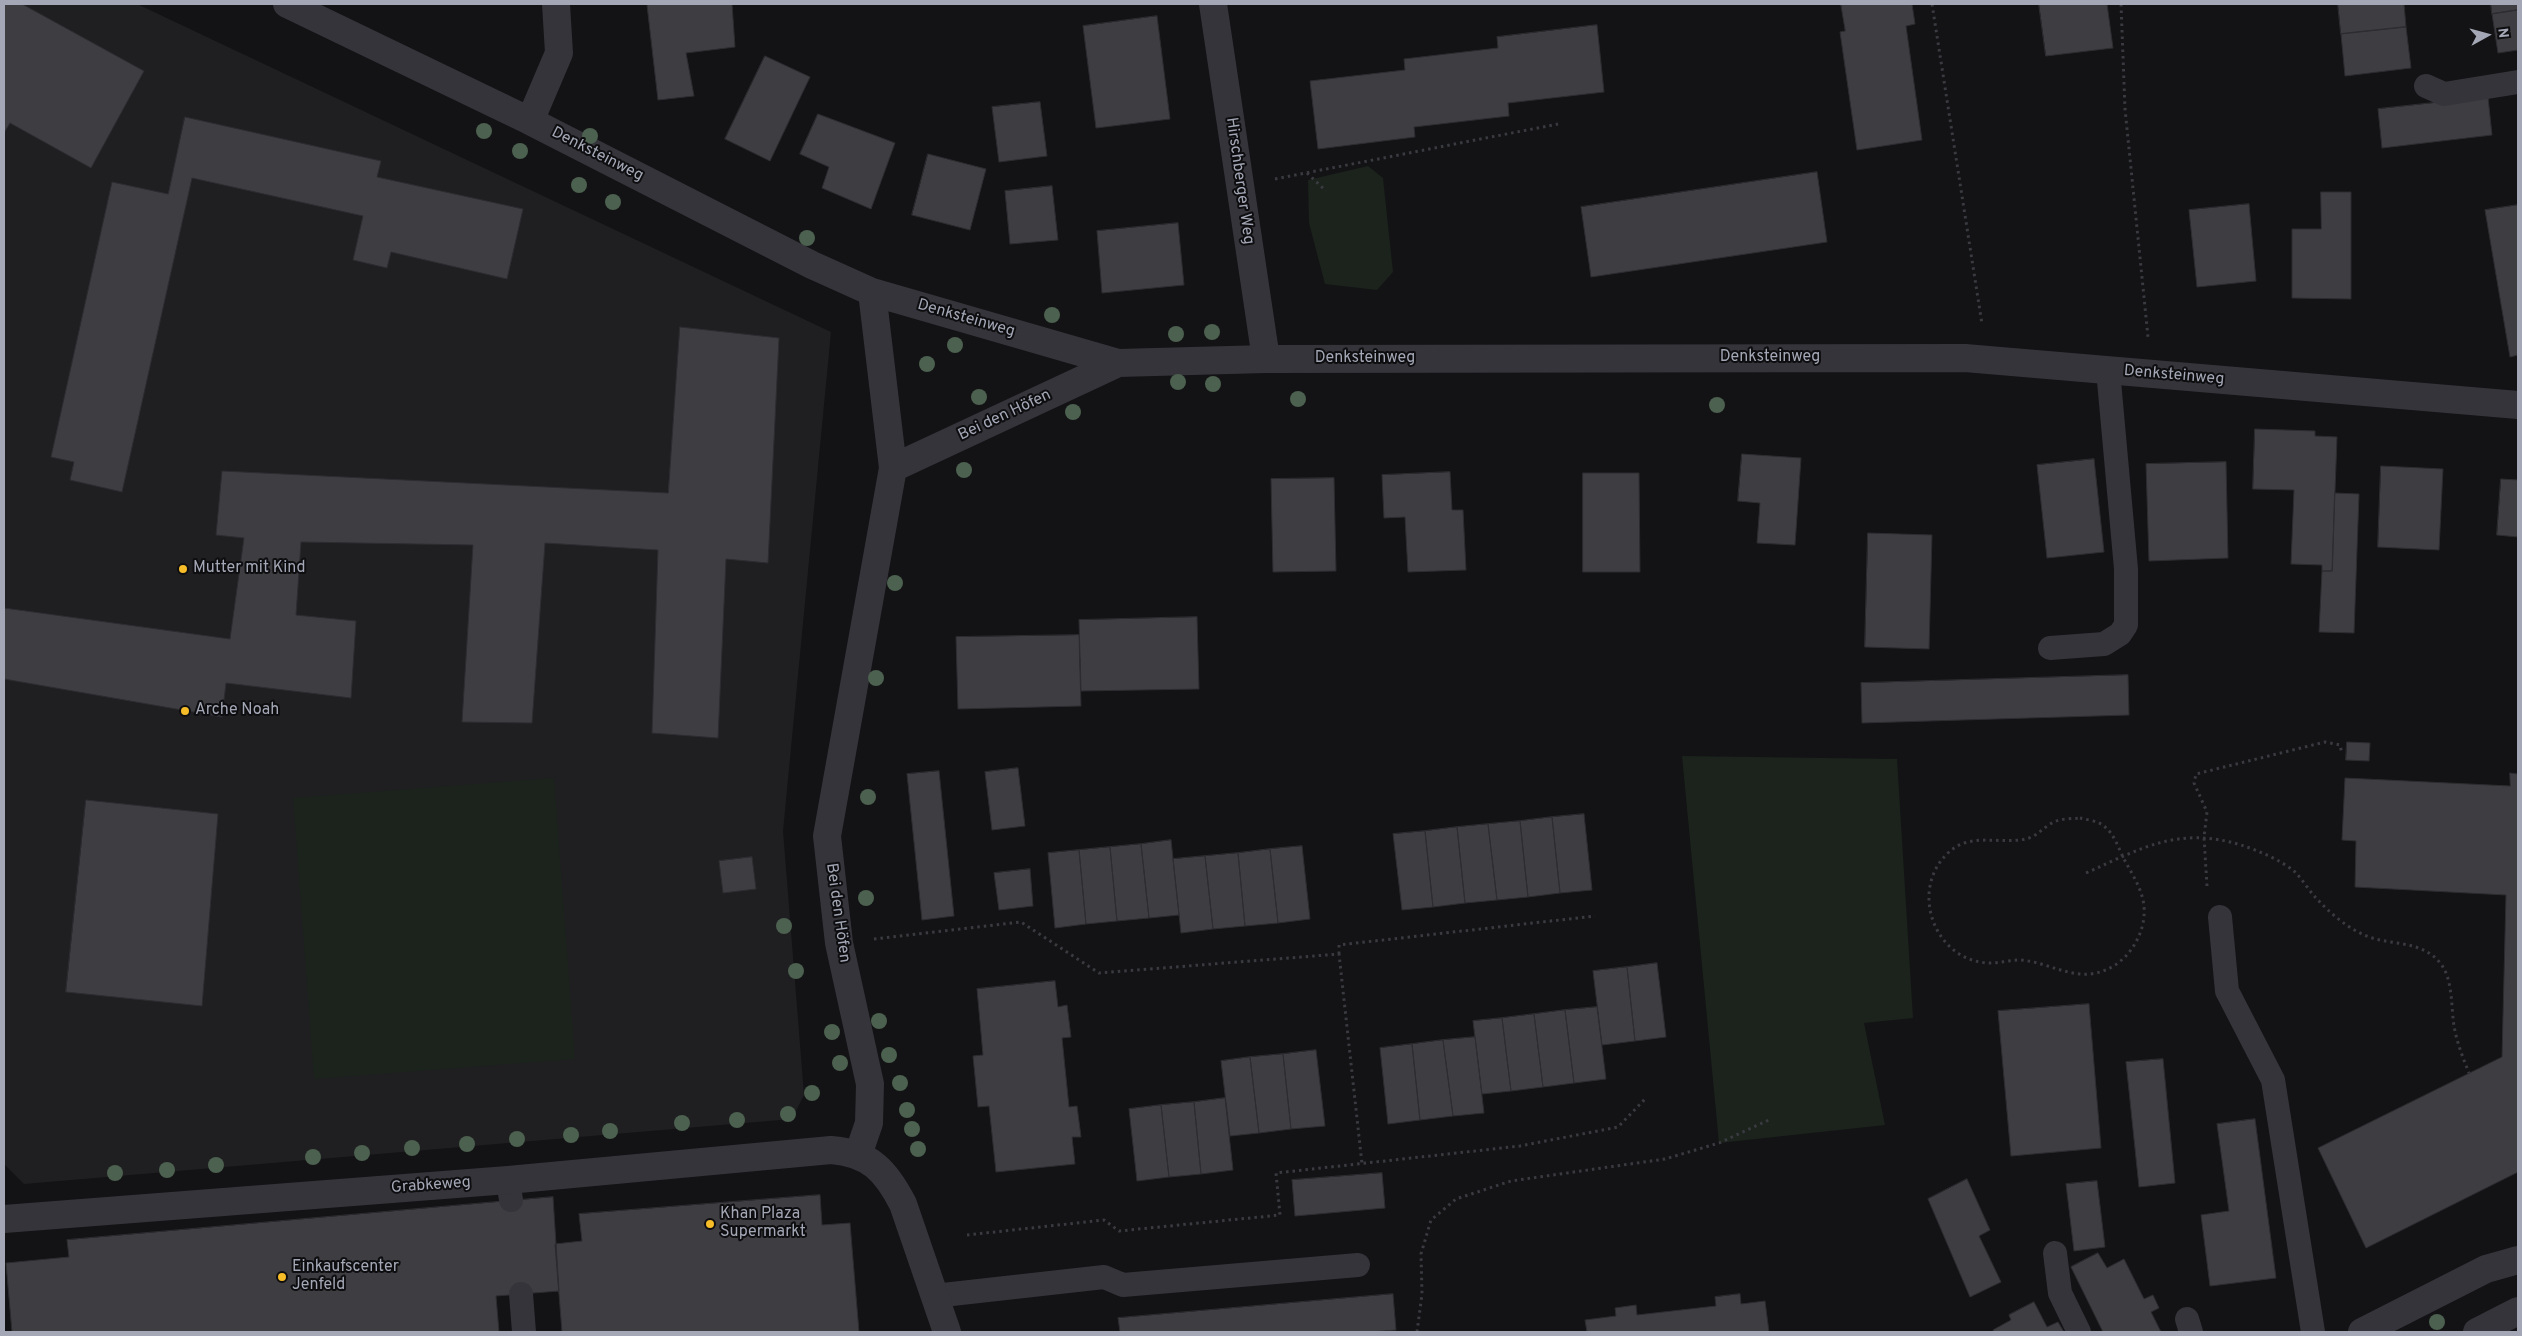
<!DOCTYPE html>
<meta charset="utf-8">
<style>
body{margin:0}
#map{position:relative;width:2522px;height:1336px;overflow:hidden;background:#131315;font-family:Overpass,sans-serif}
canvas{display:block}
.frame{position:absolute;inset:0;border:5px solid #a4a8b6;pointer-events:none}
.north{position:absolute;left:2462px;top:10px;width:50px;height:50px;-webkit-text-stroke:4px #0e0e10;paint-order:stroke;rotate:83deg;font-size:14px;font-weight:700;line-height:20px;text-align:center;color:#a4a8b6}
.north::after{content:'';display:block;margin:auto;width:18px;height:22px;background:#a4a8b6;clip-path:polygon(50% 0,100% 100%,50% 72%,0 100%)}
</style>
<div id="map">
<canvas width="2522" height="1336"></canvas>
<div class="frame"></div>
<div class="north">N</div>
</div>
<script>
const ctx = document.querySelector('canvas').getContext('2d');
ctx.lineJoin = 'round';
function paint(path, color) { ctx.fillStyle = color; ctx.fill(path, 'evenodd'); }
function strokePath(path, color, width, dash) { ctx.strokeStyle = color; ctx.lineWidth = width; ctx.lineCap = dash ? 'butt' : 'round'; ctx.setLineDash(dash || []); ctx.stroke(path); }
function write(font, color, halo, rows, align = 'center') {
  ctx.font = font + ' Overpass,sans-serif'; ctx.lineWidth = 4; ctx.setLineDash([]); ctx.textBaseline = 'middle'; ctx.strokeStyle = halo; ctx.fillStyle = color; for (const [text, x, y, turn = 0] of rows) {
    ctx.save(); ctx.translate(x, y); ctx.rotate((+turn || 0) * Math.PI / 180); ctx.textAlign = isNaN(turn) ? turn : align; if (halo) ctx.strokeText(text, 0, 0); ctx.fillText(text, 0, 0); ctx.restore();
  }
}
paint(new Path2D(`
 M4,4H137L831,332L783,831L804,1095L792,1119L24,1184L4,1164Z`), '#1f1f22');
paint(new Path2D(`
 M1368,166L1383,178L1393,272L1377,290L1325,284L1309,223L1308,180Z
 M1682,756L1897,759L1913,1018L1864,1023L1885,1125L1719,1143Z
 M554,778L575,1059L314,1079L293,798Z`), '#1b231c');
const building = new Path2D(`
 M4,4H22L144,71L91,168L10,123L4,133Z
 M659,4H732L735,47L686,53L694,96L658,100L647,5Z
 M1841,4H1912L1915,24L1906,26L1922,140L1857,150L1840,32L1845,31Z
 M2039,4H2107L2113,48L2046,56Z
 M2338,4H2404L2406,27L2341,34Z
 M2491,4H2518V10L2492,14Z
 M2518,10V50L2498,53L2492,14Z
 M1157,16L1170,119L1096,128L1083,26Z
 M1597,25L1604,92L1508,103L1509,116L1414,127L1415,137L1318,149L1310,81L1405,70L1404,59L1498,48L1497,37Z
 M2406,27L2411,68L2345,76L2341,34Z
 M765,56L810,77L770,161L725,139Z
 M2488,97L2492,135L2382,148L2378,109Z
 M1040,102L1047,156L999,162L992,107Z
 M818,114L895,143L871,209L822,188L829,167L800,154Z
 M185,117L381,161L377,177L523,209L507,279L391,252L387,268L353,260L363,216L192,178L122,492L70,480L74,462L51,457L112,182L168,194Z
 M928,154L986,169L970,230L912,215Z
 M1817,172L1827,242L1591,277L1581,207Z
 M1052,186L1058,240L1010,244L1005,191Z
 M2321,192H2351V299L2292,298V229H2321Z
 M2249,204L2256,281L2197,287L2189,210Z
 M2518,205V355L2510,357L2485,210Z
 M1178,223L1184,285L1102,293L1097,231Z
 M680,327L779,338L768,563L726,559L718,738L652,733L658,550L545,543L532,723L462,722L473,545L301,542L296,615L356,621L351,698L226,683L222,717L4,679V608L230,639L244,538L216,535L222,471L668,493Z
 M2255,429L2315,431V436L2337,437L2332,571H2322V565L2291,564L2294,490L2253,489Z
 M1742,454L1801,458L1795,545L1757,543L1760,503L1738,501Z
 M2094,459L2104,552L2047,558L2037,465Z
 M2226,462L2228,558L2149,561L2146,464Z
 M2381,466L2443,469L2439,550L2378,547Z
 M1450,472L1452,510H1463L1466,570L1408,572L1405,517L1384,518L1382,475Z
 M1583,473H1639L1640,572H1583Z
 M1334,478L1336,571L1273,572L1271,479Z
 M2501,479L2518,480V537L2497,535Z
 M2335,493L2359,494L2354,633L2319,632L2322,571H2332Z
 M1868,533L1932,535L1929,649L1865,647Z
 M1197,617L1199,689L1081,691L1079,620Z
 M1079,635L1081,706L958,709L956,637Z
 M2128,675L2129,715L1862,723L1861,683Z
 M2347,742L2370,743L2369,761L2346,760Z
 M1018,768L1025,826L992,830L985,772Z
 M939,771L954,916L922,920L907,774Z
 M2510,773L2518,774V1172L2366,1248L2318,1148L2502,1057L2506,895L2355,887L2356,841L2342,840L2345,778L2510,786Z
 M86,800L218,814L202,1006L66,992Z
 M1584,814L1592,890L1560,893L1552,817Z
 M1552,817L1560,893L1528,897L1520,821Z
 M1520,821L1528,897L1497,900L1488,824Z
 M1488,824L1497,900L1465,903L1457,827Z
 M1457,827L1465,903L1433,907L1425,831Z
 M1425,831L1433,907L1402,910L1393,834Z
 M1171,840L1179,915L1149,918L1141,844Z
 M1141,844L1149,918L1117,921L1110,847Z
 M1302,846L1310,919L1278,923L1270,849Z
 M1110,847L1117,921L1086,924L1079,850Z
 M1270,849L1278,923L1245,926L1238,853Z
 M1079,850L1086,924L1055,928L1048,853Z
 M1238,853L1245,926L1213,929L1205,856Z
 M1205,856L1213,929L1181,933L1173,859Z
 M752,857L756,889L723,893L719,861Z
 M1030,869L1033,906L999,910L994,873Z
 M1657,963L1666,1037L1635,1041L1627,967Z
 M1627,967L1635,1041L1602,1045L1593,971Z
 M1055,981L1058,1007L1067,1005L1071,1037L1062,1038L1069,1107L1077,1106L1081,1137H1072L1075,1164L996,1172L989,1106L978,1107L973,1056L983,1055L977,989Z
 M2089,1004L2101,1148L2011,1156L1998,1011Z
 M1597,1007L1606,1079L1574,1083L1565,1010Z
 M1565,1010L1574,1083L1543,1087L1534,1014Z
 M1534,1014L1543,1087L1511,1091L1502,1018Z
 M1502,1018L1511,1091L1482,1094L1473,1021Z
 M1475,1037L1484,1113L1453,1116L1443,1040Z
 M1443,1040L1453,1116L1420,1120L1412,1044Z
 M1412,1044L1420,1120L1388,1124L1380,1048Z
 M1316,1050L1325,1126L1291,1129L1283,1054Z
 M1283,1054L1291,1129L1259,1133L1250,1057Z
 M1250,1057L1259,1133L1230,1136L1221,1061Z
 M2163,1059L2175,1183L2139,1187L2126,1062Z
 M1225,1098L1233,1170L1201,1174L1194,1102Z
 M1194,1102L1201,1174L1169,1177L1161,1105Z
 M1161,1105L1169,1177L1137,1181L1129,1109Z
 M2255,1119L2276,1278L2210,1286L2201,1215L2229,1211L2217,1124Z
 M1382,1173L1385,1208L1295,1216L1292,1180Z
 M1967,1179L1990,1230L1979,1236L2001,1282L1970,1297L1928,1199Z
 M2097,1181L2105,1247L2074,1251L2066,1184Z
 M820,1195L822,1225L850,1223L859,1332H562L555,1244L582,1241L579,1214Z
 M553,1197L559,1291L496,1296L499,1332H12L6,1263L69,1257L67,1240Z
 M2098,1253L2107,1268L2124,1259L2144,1299L2153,1295L2159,1308L2151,1312L2161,1332H2103L2071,1267Z
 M1393,1294L1396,1330L1370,1332H1120L1118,1318Z
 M1740,1294L1741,1304L1765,1301L1769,1332H1587L1585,1320L1616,1316L1615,1308L1636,1305L1637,1315L1716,1306L1715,1297Z
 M2034,1302L2047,1327L2058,1322L2064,1332H1994L1993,1330L2011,1320L2009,1315Z`);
paint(building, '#3d3d42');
strokePath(building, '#2d2d31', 1);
strokePath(new Path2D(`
 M1932,4L1982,324
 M2121,4L2125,109L2148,337
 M1307,173L1326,191
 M1275,179L1558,124
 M2080,818C2088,820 2099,821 2105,827C2114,834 2119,849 2124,859C2131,872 2140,886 2143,900C2149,927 2132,958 2108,969C2076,984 2051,962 2020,960C2010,960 2000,963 1990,963C1934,962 1908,889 1949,852C1972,831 2003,846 2029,838C2038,835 2045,826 2054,822C2062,818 2072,819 2080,818Z
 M2086,873C2142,848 2178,826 2241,845C2259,851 2281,860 2295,872C2303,880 2309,891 2317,899C2329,912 2345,926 2362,934C2388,947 2421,938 2441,964C2453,980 2451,1007 2454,1026C2457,1043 2463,1058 2469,1073
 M2207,886L2204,837L2207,812L2194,783L2196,774L2325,742L2340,745L2342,754
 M874,939L1021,922L1099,973L1339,954L1362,1164
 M1339,954V945L1595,916
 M967,1235L1104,1220L1119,1231L1280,1215L1276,1173L1520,1146L1618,1127L1647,1097
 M1417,1332L1422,1294L1421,1254L1431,1220L1456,1199L1511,1181L1665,1159L1719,1143L1771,1119`), '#3a3b41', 3, [2.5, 4]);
strokePath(new Path2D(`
 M2426,86L2444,94L2518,82
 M2050,648L2104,644L2120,634L2126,625V569L2108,370
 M2220,917L2227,991L2273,1080L2313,1332
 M508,1180L511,1200
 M2055,1253L2060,1293L2079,1332
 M521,1294L524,1332
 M934,1296L1104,1277L1123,1285L1358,1265
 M2187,1319L2191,1332`), '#34343a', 24);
strokePath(new Path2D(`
 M287,4L530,121L812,265L872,292L1118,363L1266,359L1965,358L2518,405
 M1213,4L1266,359
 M530,121L559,53L556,4
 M893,468L1118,363
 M858,1155L869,1123L870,1084L839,943L827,836L893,468L872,292
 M4,1219L508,1180L831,1150C870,1153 886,1171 903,1204L947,1332`), '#34343a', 28);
strokePath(new Path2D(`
 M2362,1332L2486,1269L2518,1260
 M2477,1332L2518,1311`), '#34343a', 28);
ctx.fillStyle = '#4c614f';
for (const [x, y] of [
 [484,131],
 [590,136],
 [520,151],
 [579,185],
 [613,202],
 [807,238],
 [1052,315],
 [1212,332],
 [1176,334],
 [955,345],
 [927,364],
 [1178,382],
 [1213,384],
 [979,397],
 [1298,399],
 [1717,405],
 [1073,412],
 [964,470],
 [895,583],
 [876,678],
 [868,797],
 [866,898],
 [784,926],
 [796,971],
 [879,1021],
 [832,1032],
 [889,1055],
 [840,1063],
 [900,1083],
 [812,1093],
 [907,1110],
 [788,1114],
 [737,1120],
 [682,1123],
 [912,1129],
 [610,1131],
 [571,1135],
 [517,1139],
 [467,1144],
 [412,1148],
 [918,1149],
 [362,1153],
 [313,1157],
 [216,1165],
 [167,1170],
 [115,1173],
 [2437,1322]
]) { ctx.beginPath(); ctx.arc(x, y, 8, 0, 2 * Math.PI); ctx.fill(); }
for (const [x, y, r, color] of [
 [183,569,5,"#f7bd29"],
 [185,711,5,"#f7bd29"],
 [710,1224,5,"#f7bd29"],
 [282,1277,5,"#f7bd29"]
]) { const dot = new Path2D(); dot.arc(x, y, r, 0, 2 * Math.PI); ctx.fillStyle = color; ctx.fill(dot); strokePath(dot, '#0e0e10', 2); }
write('16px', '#a4a8b6', '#0e0e10', [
 ["Denksteinweg",597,155,27],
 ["Hirschberger Weg",1239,181,82],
 ["Denksteinweg",966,319,16],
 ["Denksteinweg",1770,358],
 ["Denksteinweg",1365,359],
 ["Denksteinweg",2174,376,5],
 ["Bei den Höfen",1005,416,-25],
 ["Bei den Höfen",837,913,82],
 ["Grabkeweg",431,1186,-4]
]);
write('16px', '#a4a8b6', '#0e0e10', [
 ["Mutter mit Kind",193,569],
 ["Arche Noah",195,711],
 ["Khan Plaza",720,1215],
 ["Supermarkt",720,1233],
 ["Einkaufscenter",292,1268],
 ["Jenfeld",292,1286]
], 'left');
</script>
